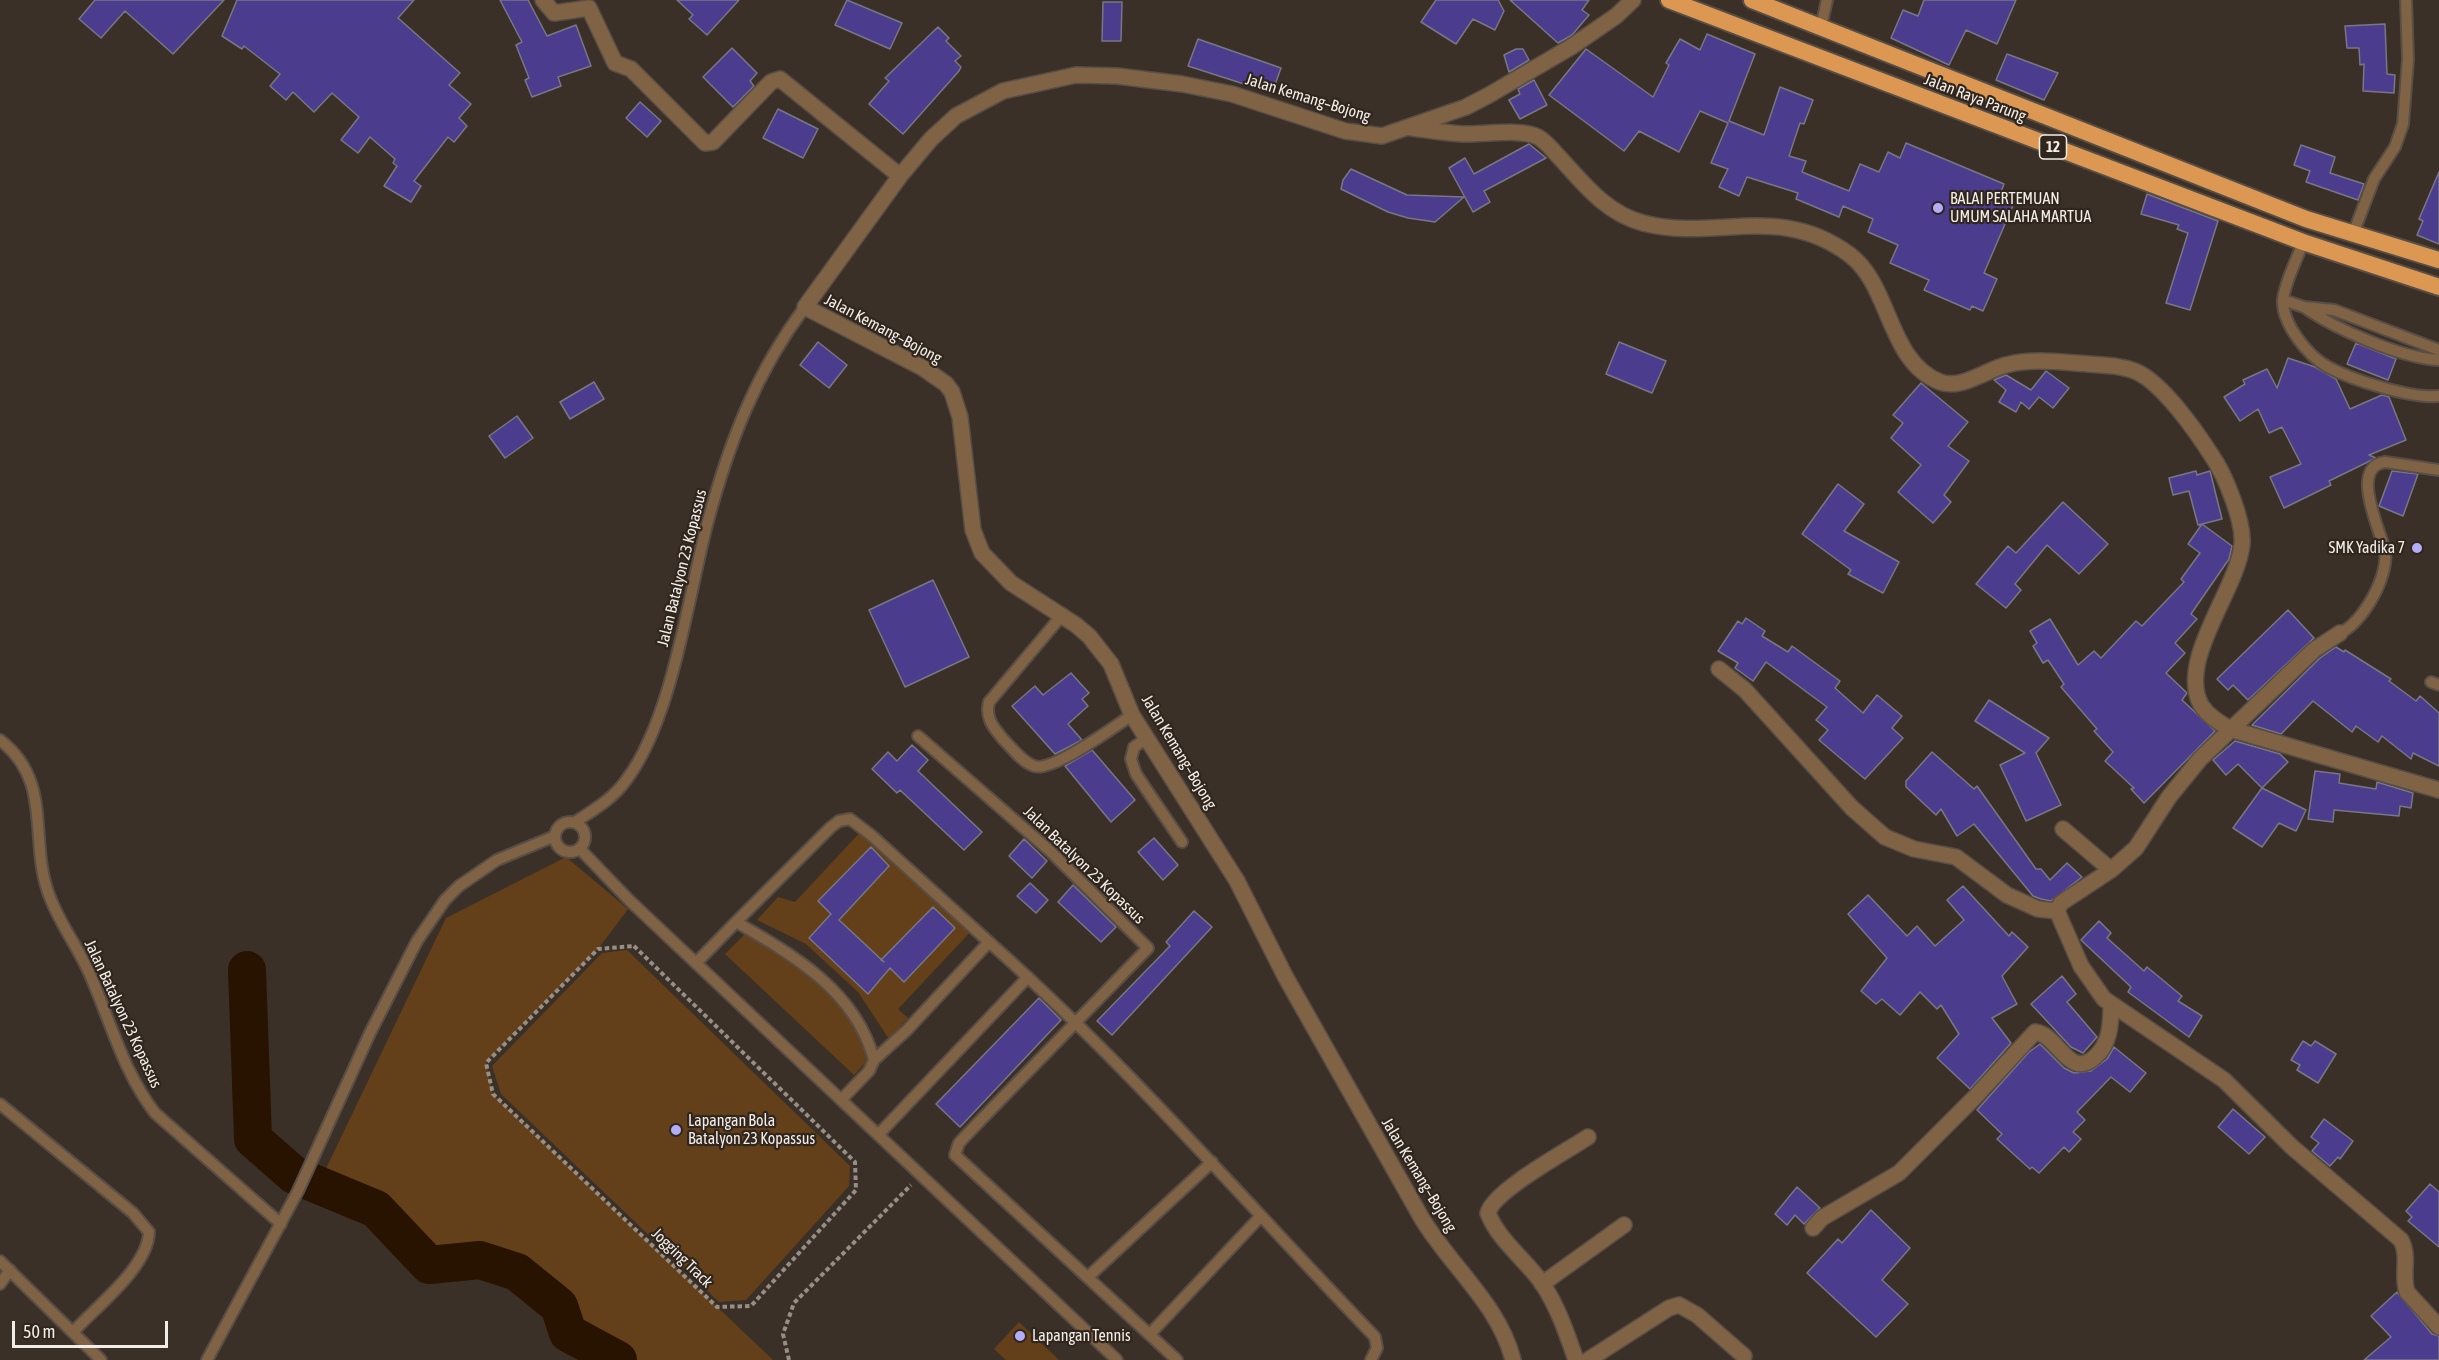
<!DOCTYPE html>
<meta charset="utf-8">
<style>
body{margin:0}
#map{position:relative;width:2439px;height:1360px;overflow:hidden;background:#3a3027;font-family:"Asap Condensed",sans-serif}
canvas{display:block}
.scale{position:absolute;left:12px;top:1321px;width:156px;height:27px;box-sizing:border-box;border:3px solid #f3ede7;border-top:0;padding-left:8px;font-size:18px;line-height:21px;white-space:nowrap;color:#f3ede7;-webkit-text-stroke:4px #30261d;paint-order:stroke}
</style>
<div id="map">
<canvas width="2439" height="1360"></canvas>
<div class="scale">50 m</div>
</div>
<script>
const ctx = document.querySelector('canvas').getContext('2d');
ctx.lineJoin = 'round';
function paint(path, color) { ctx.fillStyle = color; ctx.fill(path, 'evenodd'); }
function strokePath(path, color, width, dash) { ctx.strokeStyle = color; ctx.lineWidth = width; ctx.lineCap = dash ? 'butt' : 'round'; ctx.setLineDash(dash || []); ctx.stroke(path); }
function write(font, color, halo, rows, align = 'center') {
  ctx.font = font + ' "Asap Condensed",sans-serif'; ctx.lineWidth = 4.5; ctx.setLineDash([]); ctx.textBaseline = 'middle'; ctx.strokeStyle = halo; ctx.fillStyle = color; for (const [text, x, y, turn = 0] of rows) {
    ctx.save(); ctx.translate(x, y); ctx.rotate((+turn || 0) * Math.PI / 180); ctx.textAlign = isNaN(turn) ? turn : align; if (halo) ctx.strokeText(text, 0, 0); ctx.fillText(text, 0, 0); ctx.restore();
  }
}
paint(new Path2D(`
 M867,825L975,927L898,1009L908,1018L889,1039L858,992L806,944L757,920L778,897L795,902Z
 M566,857L628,909L598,949L486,1062L493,1094L773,1360H631L627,1346L577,1323L567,1292L520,1260L485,1249L432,1257L408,1225L379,1201L322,1177L446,918Z
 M747,932L801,959L854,1006L876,1051L854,1075L725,954Z
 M627,950L850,1166L849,1186L746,1300L719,1302L501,1094L492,1066L602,953Z
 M1019,1322L1059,1360H1006L994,1349Z`), '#634019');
strokePath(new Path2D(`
 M247,970L253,1139L294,1175L376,1209L429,1265L480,1260L517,1272L559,1306L568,1333L618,1360`), '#281300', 38);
const building = new Path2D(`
 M95,0H224L173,54L125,11L101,38L79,19Z
 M237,0H414L398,18L460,73L449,85L471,104L459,118L467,126L454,142L448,137L414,181L421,186L411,202L384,186L397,166L393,163L395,159L370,137L358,153L341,140L359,117L332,93L314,112L293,92L286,100L270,86L280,74L244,46L242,49L222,36Z
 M500,0H528L547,36L576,25L591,66L558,77L561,86L532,97L525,80L529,78L516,45L522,42Z
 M677,0H739L707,35L689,19L693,15Z
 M847,0L902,23L890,49L835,25Z
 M1436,0H1498L1504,11L1495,30L1473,19L1456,44L1421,22Z
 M1510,0H1589L1582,10L1589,15L1572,35L1558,43Z
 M1924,0H2016L1997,44L1966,30L1949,65L1891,38L1903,10L1918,16Z
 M1103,2H1122L1121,41H1102Z
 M2385,24L2387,74L2395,75L2394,93L2363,91L2364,64L2360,65L2359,48H2347L2345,26Z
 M938,27L949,38L946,41L961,56L955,61L961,67L959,71L903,134L869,104L889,81L885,78Z
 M1707,34L1755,54L1729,121L1764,135L1780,87L1813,100L1804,124L1800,123L1789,156L1806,161L1802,172L1849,191L1860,164L1879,172L1888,152L1900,158L1906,143L2004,184L1999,197L2014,203L1984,273L1997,279L1983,311L1972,306L1970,310L1924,290L1929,280L1890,263L1898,245L1868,232L1873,219L1843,206L1839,217L1796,199L1798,193L1747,177L1739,196L1719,187L1728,169L1711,163L1728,123L1700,111L1679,152L1639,131L1624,151L1549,95L1586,49L1653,97L1669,65L1666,63L1680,39L1700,50Z
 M1198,39L1281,68L1272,93L1188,66Z
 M732,48L757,73L750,81L754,86L733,107L703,77Z
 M1516,49H1523L1529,60L1509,72L1504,55Z
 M2007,54L2058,73L2044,100L1996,80Z
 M1534,80L1547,105L1520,119L1509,100L1520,94L1518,89Z
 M640,102L661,121L647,137L626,118Z
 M778,109L818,129L803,158L763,138Z
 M1529,144L1546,158L1484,191L1490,202L1473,212L1449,168L1465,158L1474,174Z
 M2301,145L2335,157L2330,173L2364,184L2358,200L2306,182L2310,171L2294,165Z
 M1351,169L1407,195L1464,197L1435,222L1408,218L1388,212L1341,189L1343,180Z
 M2439,172V244L2417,235L2423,221L2419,219Z
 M2147,194L2218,221L2190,310L2166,303L2188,233L2177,229L2179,225L2141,214Z
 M818,342L847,365L829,388L800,365Z
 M1619,342L1666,361L1652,393L1606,374Z
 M2356,343L2396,359L2388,380L2347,364Z
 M2288,358L2315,367L2336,379L2350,409L2382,395L2389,397L2406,440L2369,455L2376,458L2329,481L2331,485L2284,508L2270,477L2301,464L2282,427L2269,433L2258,409L2240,421L2224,397L2245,384L2243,380L2267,369L2277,388Z
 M2046,371L2069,388L2053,408L2039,397L2029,409L2021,402L2016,412L1999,402L2006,390L1994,380L2006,375L2031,390Z
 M594,382L604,399L570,419L560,402Z
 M1921,383L1968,422L1948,446L1969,461L1944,495L1951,502L1933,523L1898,492L1921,465L1891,438L1903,423L1893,415Z
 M517,416L533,438L505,458L489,436Z
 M2196,471L2197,475L2210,471L2222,519L2198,525L2189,491L2173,495L2169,478Z
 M2392,471L2418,474L2403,516L2379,506Z
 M1838,484L1864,504L1844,531L1899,562L1883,593L1848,574L1851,570L1802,534Z
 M2063,502L2108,544L2079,574L2047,545L2015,584L2021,590L2006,608L1976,584L2008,546L2016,553Z
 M2202,524L2232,546L2229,559L2191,614L2197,619L2175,643L2185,653L2166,673L2187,693L2182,700L2215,731L2144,803L2131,789L2134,788L2105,761L2113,752L2094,731L2097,729L2061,687L2064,684L2048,660L2043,663L2033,646L2037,643L2030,631L2050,619L2078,665L2094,651L2101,658L2136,621L2142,626L2184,582L2181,579L2200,553L2188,544Z
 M933,580L969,657L905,687L869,610Z
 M2288,610L2314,638L2248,700L2233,685L2228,690L2217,679Z
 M1746,618L1765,631L1762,636L1788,652L1792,646L1840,681L1835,688L1863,713L1877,695L1902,716L1892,728L1903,738L1865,779L1819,740L1828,730L1816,720L1827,707L1766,662L1753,681L1735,668L1738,663L1718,651L1738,621L1742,624Z
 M2336,647L2344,652L2345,650L2391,679L2389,681L2416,701L2420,696L2439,713V766L2413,753L2411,759L2382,736L2378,742L2356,726L2352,732L2313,701L2281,734L2252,725L2320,658Z
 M1071,673L1089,693L1082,699L1088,706L1068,724L1082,740L1055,754L1012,706L1035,686L1043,695Z
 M1989,700L2049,738L2036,753L2061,805L2026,821L2000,765L2025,753L1975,721Z
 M2235,741L2280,754L2288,762L2262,788L2306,810L2296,831L2279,823L2262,847L2233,828L2262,788L2238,764L2226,775L2213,760Z
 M912,745L928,760L918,771L982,832L964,850L900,790L897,793L872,769L888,752L897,761Z
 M1092,750L1135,800L1111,822L1065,766Z
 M1932,752L1974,789L1977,786L2036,869H2041L2050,880L2067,863L2082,877L2051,901L2041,899L2033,896L1974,824L1957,836L1941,809L1936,815L1906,787V781Z
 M2315,771L2340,774L2339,783L2376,789L2377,782L2413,793L2411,808L2400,806L2399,816L2334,810L2333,822L2308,819Z
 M1154,838L1178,865L1163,880L1138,852Z
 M1024,839L1047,861L1032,878L1009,856Z
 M871,847L889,866L839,920L884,962L881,960L933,907L955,928L904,982L890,968L868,994L809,938L831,914L818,901Z
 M1030,883L1048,900L1036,913L1017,896Z
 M1073,885L1116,927L1101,942L1058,902Z
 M1963,886L2009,936L2012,932L2028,947L2002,976L2017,1004L1992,1018L2011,1043L1970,1089L1937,1058L1959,1034L1941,1005L1937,1009L1920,992L1900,1015L1882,999L1876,1004L1861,991L1887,958L1848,914L1868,895L1907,936L1917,926L1935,946L1964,920L1947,900Z
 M1194,911L1212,927L1112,1035L1097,1021L1170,946L1166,942Z
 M2099,921L2111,933L2107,938L2144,971L2147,967L2182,996L2178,1001L2202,1016L2189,1037L2128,992L2131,987L2081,940Z
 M2062,976L2076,994L2067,1002L2097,1037L2083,1053L2071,1047L2031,1004Z
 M1039,998L1061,1020L960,1127L936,1104Z
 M2303,1041L2311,1046L2315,1041L2336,1054L2318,1083L2297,1070L2300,1065L2291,1060Z
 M2040,1044L2064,1068L2074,1073L2091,1071L2107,1059L2114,1047L2146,1073L2130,1092L2111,1077L2077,1112L2085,1120L2073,1132L2081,1139L2069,1152L2064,1147L2039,1173L2032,1167L2030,1169L1997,1139L2002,1134L1977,1110L2029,1052Z
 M2233,1109L2265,1137L2249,1154L2218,1127Z
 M2324,1119L2353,1141L2340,1159L2338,1157L2330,1166L2312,1151L2319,1143L2311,1137Z
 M2430,1184L2439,1192V1247L2408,1221L2412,1217L2406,1211Z
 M1797,1187L1820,1208L1804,1224L1795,1215L1787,1225L1775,1214Z
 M1871,1210L1910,1248L1882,1280L1908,1304L1876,1337L1807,1273L1838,1239L1842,1243Z
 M2397,1292L2432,1334L2439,1336V1360H2364L2391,1337L2371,1316Z`);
paint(building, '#4b3c8d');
strokePath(building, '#777785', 1.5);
const service = new Path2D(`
 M1821,27L1827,0
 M2353,234L2374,179L2395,147L2403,124L2408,59L2406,0
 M2303,242C2297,260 2285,281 2283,300C2282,324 2308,356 2328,367C2352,380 2412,399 2439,396
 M2283,300L2304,307L2334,310L2439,350
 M2304,307C2335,329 2401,358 2439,360
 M1063,614L989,702C985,718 993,727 1003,739C1012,748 1022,762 1034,766C1052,773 1115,726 1132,715
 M2340,633C2362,624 2389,576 2385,552C2382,533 2348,467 2385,462L2439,470
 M2431,682L2439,685
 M918,736L1050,851L1148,948L976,1125L959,1143L955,1155L1177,1360
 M1146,739L1134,747L1131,759L1136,774L1182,842
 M0,740C53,781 29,837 48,892C58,922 79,948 91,977C111,1023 124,1073 155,1113L281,1224
 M555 837a15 15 0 1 1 30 0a15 15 0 1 1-30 0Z
 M575,822C594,810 614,798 627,779C673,717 688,596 708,521C729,443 756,372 805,307
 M580,849L629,900L1117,1360
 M736,922L831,827L839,821L850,819L871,835L989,942L907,1030L874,1060
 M989,942C1127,1064 1247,1204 1375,1337L1377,1348L1371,1360
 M696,963L736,922C793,955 856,991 874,1060L869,1071L841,1100
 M0,1104L133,1213L149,1232C148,1267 97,1306 74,1331
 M878,1135L1028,977
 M0,1261L101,1360
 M1088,1277L1212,1162
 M0,1284L10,1270
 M1150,1334L1260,1217
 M207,1360L298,1191L370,1033L417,941L445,900L459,886L497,860L555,836`);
const minor = new Path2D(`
 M543,0L554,13L589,8L615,63L631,69L705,143L713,142L771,82L780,79L900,176
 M1412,128C1429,130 1446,133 1463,134C1482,135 1522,128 1538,137C1547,142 1553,151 1560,158C1585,185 1606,213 1643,223C1717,242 1779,202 1850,255C1891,286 1888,362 1940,382C1961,390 1986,370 2006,365C2028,359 2052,361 2075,363C2095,365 2118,364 2137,372C2163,384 2196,431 2212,456C2225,475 2244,521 2242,544C2238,589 2177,660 2201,705C2208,716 2220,723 2230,729L2439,790
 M2340,633L2314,650L2200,759L2169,797L2136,848L2111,870L2061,903L2057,911L2081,966L2104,999L2224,1080L2292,1147L2401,1240C2410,1257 2401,1274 2407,1292L2439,1327
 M1719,669L1745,690L1852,808L1885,837L1914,849L1956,857L2007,895L2038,909L2057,911
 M2063,829L2111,870
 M1813,1228L1822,1218L1899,1173L1975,1097L2035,1032C2058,1034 2069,1081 2095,1057C2110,1044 2111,1024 2111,1005
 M1542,1284L1624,1225
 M1513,1360C1499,1304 1450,1266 1421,1217L1285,976L1237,881L1132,715L1111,664L1089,636L1076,625L1011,583L982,553L973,530L960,417L952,392L946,384L923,368L805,307L900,176L931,139L956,116L1003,91L1076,75L1117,76L1182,84L1232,94L1345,131L1382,136L1466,107L1489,95L1571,47L1616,16L1633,0
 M1576,1360C1567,1334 1558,1307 1542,1283C1526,1260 1498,1240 1488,1213C1493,1191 1567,1151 1588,1137
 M1588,1360L1669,1308L1679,1305L1697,1315L1744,1356`);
const trunk = new Path2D(`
 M1669,0L2303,242L2439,287
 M1752,0L2306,219L2439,260`);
strokePath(service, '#584e46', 14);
strokePath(minor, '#584e46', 18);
strokePath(trunk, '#584e46', 20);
strokePath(new Path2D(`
 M634,946L855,1162L856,1190L751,1306L717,1307L493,1094L486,1063L598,949Z
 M789,1360L783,1334L794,1303L911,1185`), '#968e87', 4, [4.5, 3]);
strokePath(service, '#806245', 10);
strokePath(minor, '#806245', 15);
strokePath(trunk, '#dc9852', 16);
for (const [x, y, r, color] of [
 [1938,208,6,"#b3adf9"],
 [2417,548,6,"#b3adf9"],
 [676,1130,6,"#b3adf9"],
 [1020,1336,6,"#b3adf9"]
]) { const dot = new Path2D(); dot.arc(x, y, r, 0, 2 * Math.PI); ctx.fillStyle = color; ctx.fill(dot); strokePath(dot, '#30261d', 2); }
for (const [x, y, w] of [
 [2053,147,27]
]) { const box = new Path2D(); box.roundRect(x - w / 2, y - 12, w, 24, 4.5); ctx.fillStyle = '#30261d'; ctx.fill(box); strokePath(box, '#f3ede7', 1.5); }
write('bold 15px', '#f3ede7', null, [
 ["12",2053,147]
]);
write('16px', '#f3ede7', '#30261d', [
 ["Jalan Kemang–Bojong",1308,98,17],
 ["Jalan Raya Parung",1975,98,21],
 ["Jalan Kemang–Bojong",883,329,28],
 ["Jalan Batalyon 23 Kopassus",682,568,-76],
 ["Jalan Kemang–Bojong",1179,752,59],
 ["Jalan Batalyon 23 Kopassus",1084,865,44],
 ["Jalan Batalyon 23 Kopassus",123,1014,65],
 ["Jalan Kemang–Bojong",1419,1175,59],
 ["Jogging Track",682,1258,44]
]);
write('16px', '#f3ede7', '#30261d', [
 ["BALAI PERTEMUAN",1950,199],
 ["UMUM SALAHA MARTUA",1950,217],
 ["SMK Yadika 7",2405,548,"right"],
 ["Lapangan Bola",688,1121],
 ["Batalyon 23 Kopassus",688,1139],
 ["Lapangan Tennis",1032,1336]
], 'left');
</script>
